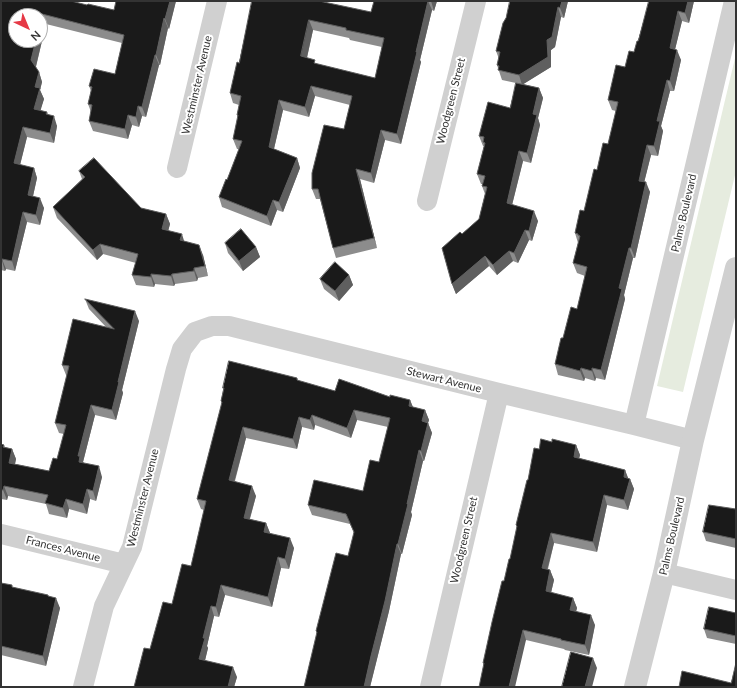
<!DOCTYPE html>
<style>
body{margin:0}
#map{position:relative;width:737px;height:688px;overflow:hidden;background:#fff;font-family:Lato,sans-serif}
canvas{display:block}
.frame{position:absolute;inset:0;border:2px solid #333;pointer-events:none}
.north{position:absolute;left:8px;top:8px;width:40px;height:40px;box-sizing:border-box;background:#fff;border:1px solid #adadad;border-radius:50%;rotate:136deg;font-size:11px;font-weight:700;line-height:16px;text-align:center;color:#333}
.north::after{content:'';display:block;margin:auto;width:14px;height:18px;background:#e63946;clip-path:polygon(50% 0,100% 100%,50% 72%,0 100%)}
</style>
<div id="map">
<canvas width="737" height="688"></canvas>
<div class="frame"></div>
<div class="north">N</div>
</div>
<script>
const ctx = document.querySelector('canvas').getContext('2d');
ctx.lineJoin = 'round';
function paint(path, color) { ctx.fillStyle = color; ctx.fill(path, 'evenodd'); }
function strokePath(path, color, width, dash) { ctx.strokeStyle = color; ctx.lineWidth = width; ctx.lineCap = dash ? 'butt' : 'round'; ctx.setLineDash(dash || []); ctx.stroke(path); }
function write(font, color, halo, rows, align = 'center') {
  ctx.font = font + ' Lato,sans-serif'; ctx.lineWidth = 4; ctx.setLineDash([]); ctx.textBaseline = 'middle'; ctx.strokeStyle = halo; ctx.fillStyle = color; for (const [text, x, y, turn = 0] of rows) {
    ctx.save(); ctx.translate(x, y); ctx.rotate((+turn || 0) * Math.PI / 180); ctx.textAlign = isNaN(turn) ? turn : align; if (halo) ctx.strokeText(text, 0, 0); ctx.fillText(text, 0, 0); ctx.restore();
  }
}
paint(new Path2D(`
 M736,54V171L683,392L657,386Z`), '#e6ecdf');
strokePath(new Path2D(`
 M177,168L217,1
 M427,201L476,1
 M634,425L734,1
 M1,534L124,564
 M664,573L736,590
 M83,687L104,606L132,547L176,369L182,349L195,332L212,326H229L499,393L634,425L693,440
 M430,687L499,393`), '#d0d0d0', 20);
strokePath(new Path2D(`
 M635,687L664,573L693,440L736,268`), '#d0d0d0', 22);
paint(new Path2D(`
 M1,1L114,10L176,1L169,29L168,28L160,65H159L146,117L142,116L139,127L132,125L128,139L93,131L89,121L91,112L88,104L91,91L89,86L115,74L122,43L46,24L36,67L39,72L42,82L40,90L44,99L40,110L47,112L48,114L57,126L54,143L27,137L20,165L34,168L37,178L33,196L44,208L40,225L27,222L15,271L6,269L5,271L1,270Z
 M252,1L371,12L374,1H437L434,11L432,10L420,60L421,62L401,144L385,140L374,183L360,179L377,248L336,258L333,248L320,199H316L312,189L344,129L350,105L315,96L309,117L283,110L274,149L297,158L300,168L283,212L277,210L271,226L222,207L219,197L227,180L239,149H237L233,139L238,118L237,115L239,105L233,103L230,93L239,63ZM313,30L349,38L350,40L382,47L375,78L317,64L307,58Z
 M568,1L564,18L561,17L555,47L551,50V67L523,84L539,88L543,98L538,118L540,125L531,163L523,161L512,205L538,221L532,241L529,240L518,263L513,261L497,275L489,266L456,294L452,284L462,234L479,219L485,194L482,186L483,184H481L477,174L484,146H483L479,136L510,108L516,83L502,80L497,65L499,59L496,51L503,23Z
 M649,1H694L689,23L682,21L675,49L681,60L674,91H670L661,126L663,131L658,156L651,155L644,182L650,192L635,258H633L624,295L625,299L605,380L596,378L595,381L585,378L584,381L558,375L555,364L563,338L577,309L585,276L577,273L573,263L578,243L575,233L584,211L597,170L608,144L616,111L612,110L608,100L625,67L634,52L638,41Z
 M79,171L141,208L166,214L170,224L168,231L184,241L203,255L208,276L198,278L197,281L175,284L174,286L155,284L154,287L136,285L132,275L136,263L103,254L97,260L57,218L53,207L82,179Z
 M225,243L256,247L260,257L243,271L228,253Z
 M349,275L353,285L339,301L324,289L320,279Z
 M85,299L139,321L122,390L123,393L116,420L95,415L83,462L102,477L96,501L90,499L87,514L69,509L67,518L49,514L46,504L8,496L7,500L1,499V444L4,445L5,447L12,449L16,459L15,464L49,471L57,459L64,434L59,433L55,423L67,375H66L62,365L106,327L89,309Z
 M297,378L298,381L335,391L410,400L413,407L425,410L429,420L428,423L432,433L424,461H423L411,512L412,515L402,554H401L389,611L370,687H304L317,634L316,631L348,556L354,533L350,524L312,515L308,505L363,491L379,462L388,427L357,420L351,438L315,425L314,430L302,427L297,449L246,438L235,481L256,496L250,519L266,523L270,533L294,548L289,569L281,568L272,607L225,595L219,617L214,616L207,646L208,648L205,660L237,677L234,687H134L150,649L191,566L204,510L201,509L197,499L222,404L221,401L223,390V388Z
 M552,442L576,445L580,455L579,458L625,470L628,479H630L634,489L628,510L607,505L597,552L554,543L548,569L550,570L554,580L551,593L573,598L577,608L576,611L595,625L589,655L565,650L564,649L526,640L484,666L483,663L510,559L517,527L516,525L528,480L539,449Z
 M736,509V548L706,541L703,532Z
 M1,583L12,587L49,596L60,608L46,666L1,655V656Z
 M736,613V644L707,638L704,629Z`), '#8c8c8c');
paint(new Path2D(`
 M170,1H176L169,29L165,19Z
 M428,1L432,10L420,60L421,62L401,144L397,134Z
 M431,1H437L434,11Z
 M562,1H568L564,18L560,8Z
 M688,1H694L689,23L685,13Z
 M558,7L561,17L555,47L551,50V67L522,85L519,75L547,40Z
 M678,11L682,21L673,58L670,48Z
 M42,14L46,24L35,70L31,60L36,40H40V23Z
 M164,18L168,28L160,65L156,55Z
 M309,20L313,30L305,66L301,56Z
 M677,50L681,60L674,91L670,81Z
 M155,55L159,65L146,117L142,107Z
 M39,72L42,82L40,90L44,99L38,119L34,109L35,87Z
 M667,80L670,91L661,126L663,131L658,156L654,146L657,121Z
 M311,86L315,96L309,117L305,107Z
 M539,88L543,98L538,118L540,125L531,163L527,153L533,114Z
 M279,100L283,110L272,157L269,147Z
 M138,106L142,116L139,127L136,117Z
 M128,115L132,125L128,139L125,129Z
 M54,116L57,126L54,143L50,133Z
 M23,127L27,137L18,173L14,163Z
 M381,130L385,140L374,183L371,173Z
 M647,145L651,155L642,191L639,181Z
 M519,151L523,161L510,213L507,203Z
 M297,158L300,168L283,212L279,202Z
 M34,168L37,178L31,205L28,195Z
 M356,169L360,179L377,248L374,238Z
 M646,182L650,192L635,258L631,248Z
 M40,198L44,208L40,225L36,215Z
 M273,200L277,210L271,226L267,216Z
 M534,211L538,221L532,241L529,231Z
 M23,212L27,222L15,271L12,261Z
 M166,214L170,224L166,239L162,229Z
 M525,230L529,240L518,263L514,253Z
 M182,234L185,244L180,240Z
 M100,244L103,254L97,260L93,250Z
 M199,245L203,255L208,276L205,266Z
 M256,247L260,257L243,271L239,261Z
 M629,248L633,258L624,295L625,299L605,380L601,370L619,288Z
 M509,251L513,261L497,275L493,265Z
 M485,256L489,266L456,294L452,284Z
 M2,259L6,269L5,271L2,261Z
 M194,268L198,278L197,281L194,271Z
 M151,274L155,284L154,287L151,277Z
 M172,274L175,284L174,286L171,276Z
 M349,275L353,285L339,301L335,291Z
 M135,311L139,321L122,390L123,393L116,420L112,410L118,382Z
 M581,368L585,378L584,381L580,371Z
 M592,368L596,378L595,381L592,371Z
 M410,400L414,410L409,406Z
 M91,405L95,415L83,462L84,466L79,462L78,456Z
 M354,410L357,420L351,438L347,428Z
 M425,410L429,420L428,423L432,433L424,461L421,451L422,421Z
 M312,415L315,425L314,430L310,420Z
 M299,417L302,427L297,449L293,439Z
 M243,427L246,438L232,490L229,480Z
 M576,445L580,455L577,467L574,457Z
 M12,449L16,459L13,473L9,463Z
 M419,450L423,461L411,512L412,515L402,554L398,544Z
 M99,466L102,477L96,501L93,491Z
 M625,470L629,480L624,477Z
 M630,479L634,489L628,510L624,500Z
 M4,486L8,496L7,500L3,490Z
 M252,486L256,496L247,528L244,518Z
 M87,489L90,499L87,514L83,504Z
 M604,495L607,505L597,552L593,542Z
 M66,499L69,509L67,518L63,508Z
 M266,523L270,533L268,542L264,532Z
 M551,533L554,543L545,578L542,568Z
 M290,538L294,548L289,569L285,559Z
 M397,544L401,554L389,611L370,687H364Z
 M278,557L281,568L272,607L268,597Z
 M550,570L554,580L549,601L546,591Z
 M221,585L225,595L219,617L216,607Z
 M56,598L60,608L46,666L43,656Z
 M573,598L577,608L574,620L570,610Z
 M211,606L214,616L207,646L208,648L203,669L199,659L203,638Z
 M591,615L595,625L589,655L585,645Z
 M523,630L526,640L515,687H509Z
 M593,658L597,668L592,687H585Z
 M233,667L237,677L234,687H228Z`), '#5f5f5f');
const building = new Path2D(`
 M1,1H71L87,5L88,4L114,10L116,1H170L165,19L164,18L156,55H155L142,107L138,106L136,117L128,115L125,129L89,121L92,105L88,104L92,87L89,86L94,69L115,74L124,35L42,14L40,23V16H16V40H36L31,60L39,72L35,87L40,88L34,109L47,112L46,114L54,116L50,133L23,127L14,163L34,168L28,195L40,198L36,215L23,212L12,261L2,259V261H1Z
 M252,1H319L371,12L374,1H428L416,52H417L397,134L381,130L371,173L356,169L374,238L333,248L318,189H312V173L324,125L344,129L352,96L311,86L305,107L279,100L269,147L297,158L279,202L273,200L267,216L219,197L226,179L227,180L242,141L233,139L238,115H237L241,96L230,93L237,62L239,63ZM309,20L346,28V30L384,38L375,78L314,63L315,60L301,56Z
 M510,1H562L560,8L558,7L552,37L547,40L548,57L519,75L498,70L499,66L497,65L500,52L496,51L503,23L506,18Z
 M649,1H688L685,13L678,11L670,48L677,50L670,81L667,80L657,121H660L654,146L647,145L639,181L646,182L631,248H629L619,288L622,289L601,370L592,368V371L581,368L580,371L555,364L561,338H563L571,307L577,309L587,267L573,263L580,236L578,235V234L575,233L580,210L584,211L594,169L597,170L603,143L608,144L618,102L608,100L616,65L625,67L629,51L634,52L637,41H638Z
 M516,83L539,88L533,114L537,115L527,153L519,151L507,203L534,211L529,231L525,230L514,253L509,251L493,265L485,256L452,284L442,248L460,232L462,234L479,219L487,187L482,186L485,176L477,174L485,143L483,142L484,137L479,136L488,102L510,108Z
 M94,158L141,208L166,214L162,229L182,234L180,240L199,245L205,266L194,268V271L172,274L171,276L151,274V277L132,275L138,254L100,244L93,250L53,207L85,177L79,171Z
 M241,229L256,247L239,261L225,243Z
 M335,262L349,275L335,291L320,279Z
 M85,299L135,311L118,382H119L112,410L91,405L78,456H80L79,462L99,466L93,491L87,489L83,504L66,499L63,508L45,503L48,495L4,486L3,490H1V444L4,445L3,447L12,449L9,463L49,471L53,458L57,459L66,425L55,423L69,366L62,365L73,319L114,329Z
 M229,361L297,378V380L335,391L339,379L390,397V395L410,400L409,406L425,410L422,421L428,423L421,451L419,450L407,504H408L398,544H397L385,601L371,656L364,687H304L317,632L316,631L336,553L348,556L354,532L346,514L308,505L314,480L363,491L370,460L379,462L390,418L354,410L347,428L312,415L310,420L299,417L293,439L243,427L229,480L252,486L244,518L266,523L264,532L290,538L285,559L278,557L268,597L221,585L216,607L211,606L203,638H205L199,659L233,667L228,687H134L144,648L150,649L163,602L172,604L182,564L191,566L206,501L197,499L222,402L221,401L224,388H223Z
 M541,439L552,442V439L576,445L574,457L625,470L624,477L630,479L624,500L604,495L593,542L551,533L542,568L550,570L546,591L573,598L570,610L591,615L585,645L561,640V639L523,630L509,687H479L484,663H483L492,622L502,581H504L509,559H510L517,526L516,525L527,480H528L534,448L539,449Z
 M709,505L736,509V539L703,532Z
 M1,583L12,585V587L48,595V596L56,598L43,656L1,646Z
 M709,607L736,613V636L704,629Z
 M571,652L593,658L585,687H562Z
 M736,663V687H679L682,671L731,683Z`);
paint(building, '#1a1a1a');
strokePath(building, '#5f5f5f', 1);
write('11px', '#333', '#fff', [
 ["Westminster Avenue",197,85,-77],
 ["Woodgreen Street",451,101,-76],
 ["Palms Boulevard",684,213,-77],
 ["Stewart Avenue",444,380,14],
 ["Westminster Avenue",143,498,-76],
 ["Palms Boulevard",672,536,-77],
 ["Woodgreen Street",464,540,-77],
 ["Frances Avenue",63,549,14]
]);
</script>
